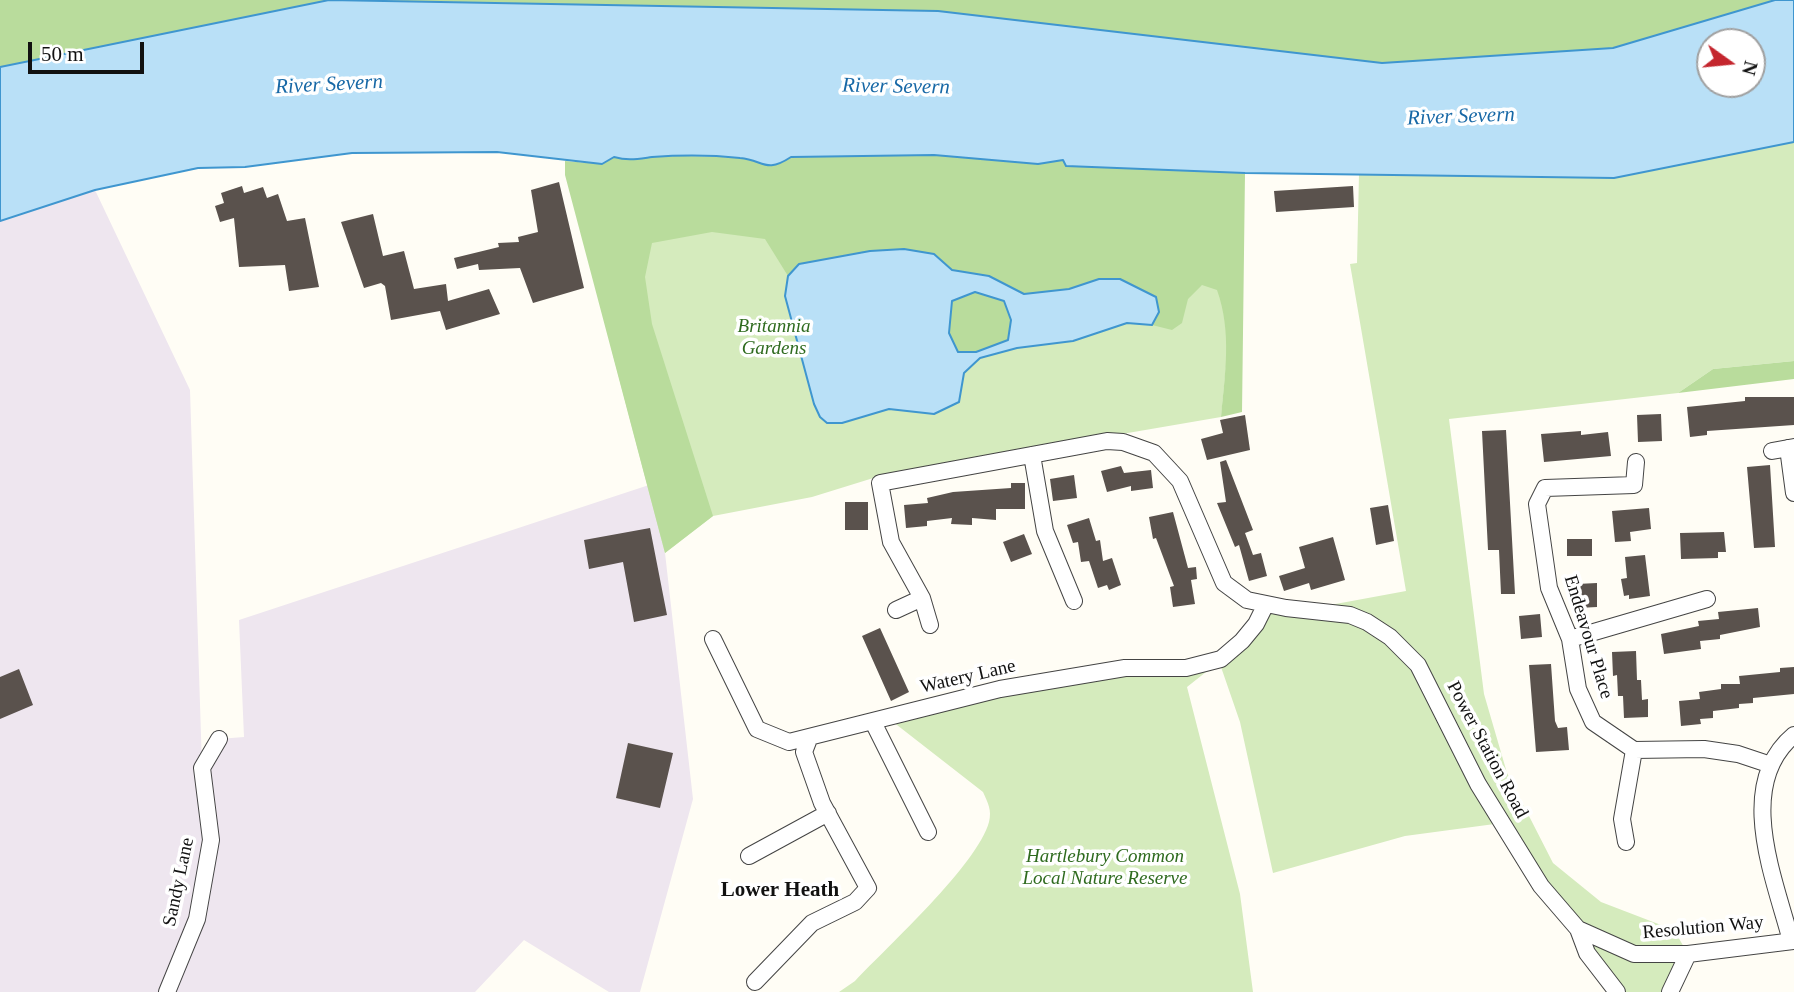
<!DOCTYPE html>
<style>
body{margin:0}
#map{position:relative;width:1794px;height:992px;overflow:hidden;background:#fffdf5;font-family:"Times New Roman",serif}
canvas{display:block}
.north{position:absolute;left:1696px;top:28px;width:70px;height:70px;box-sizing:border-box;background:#fff;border:2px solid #a0a0a0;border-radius:50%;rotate:105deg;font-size:19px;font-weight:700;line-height:28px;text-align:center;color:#111}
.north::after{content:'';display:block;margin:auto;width:24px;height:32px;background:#c4262e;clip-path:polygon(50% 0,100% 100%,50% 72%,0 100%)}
.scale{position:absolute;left:28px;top:42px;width:116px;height:32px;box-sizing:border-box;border:4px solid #111;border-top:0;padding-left:9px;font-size:21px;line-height:24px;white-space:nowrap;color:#111;-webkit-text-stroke:5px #fff;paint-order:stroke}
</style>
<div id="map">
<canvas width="1794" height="992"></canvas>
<div class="north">N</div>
<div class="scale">50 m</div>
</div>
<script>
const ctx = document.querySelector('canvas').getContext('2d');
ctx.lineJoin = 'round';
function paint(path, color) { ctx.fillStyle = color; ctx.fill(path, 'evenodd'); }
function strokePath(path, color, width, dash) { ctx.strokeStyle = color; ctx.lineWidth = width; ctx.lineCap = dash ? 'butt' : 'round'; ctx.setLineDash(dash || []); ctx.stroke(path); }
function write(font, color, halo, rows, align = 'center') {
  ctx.font = font + ' "Times New Roman",serif'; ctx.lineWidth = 7; ctx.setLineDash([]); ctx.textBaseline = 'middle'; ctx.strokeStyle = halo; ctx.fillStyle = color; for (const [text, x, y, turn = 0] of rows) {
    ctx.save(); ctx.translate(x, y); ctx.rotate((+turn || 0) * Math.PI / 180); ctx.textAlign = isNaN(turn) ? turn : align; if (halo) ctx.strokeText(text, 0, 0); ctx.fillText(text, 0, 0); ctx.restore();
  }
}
paint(new Path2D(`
 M95,190L190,390L202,767L219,739L244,737L239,620L649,485L665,553L693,799L640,992H609L524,940L475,992H0V221Z`), '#eee6ef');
paint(new Path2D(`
 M1794,142V361L1713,369L1678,393L1449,419L1484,694L1507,773L1553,863L1601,902L1674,930L1688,954L1670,992H1617L1502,823L1405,836L1273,873L1240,722L1221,667L1206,672L1187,687L1240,894L1253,992H839L855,981C889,945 977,865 989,822C992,810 988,803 983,792L888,718L985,693L1221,659L1266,604L1303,610L1406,591L1350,264L1357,263L1359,174L1614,178Z
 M1245,173L1221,417L883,475L812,497L713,516L665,553L612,351L581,181Z`), '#d5ebbd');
paint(new Path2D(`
 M0,0H329L0,67Z
 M354,0H1775L1613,48L1382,63L938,11Z
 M934,155L1038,164L1063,160L1066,166L1245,173L1242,412L1221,417C1225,373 1232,332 1217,290L1202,285L1188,299L1182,323L1172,330L1152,325L1159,312L1156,297L1120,279H1099L1069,289L1024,294L989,276L952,270L934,254L799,264L788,276L765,239L712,232L652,243L645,277L652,324L713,516L665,553L565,175V161L602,164L614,157C628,161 637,159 651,157C680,155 712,156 740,158C763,159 766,174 791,157Z
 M976,292L1004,300L1011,320L1008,340L976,352H958L949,333L952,301Z
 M1794,361V379L1678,393L1713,369Z`), '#b9dc9c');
const water = new Path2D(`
 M329,0L938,11L1382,63L1613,48L1775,0H1794V142L1614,178L1245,173L1066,166L1063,160L1038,164L934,155L791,157C765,174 764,160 740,158C712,155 680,155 652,157C637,159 628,161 614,157L602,164L497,152L352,153L245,167L198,168L95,190L0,221V67ZM1752,42V84H1710V42Z
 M904,249L934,254L952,270L989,276L1024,294L1069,289L1099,279H1120L1156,297L1159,312L1152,325L1127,323L1073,341L1017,348L980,358L964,373L959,402L934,414L889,409L842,423H827L820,417L814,404L785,296L788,276L799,264L870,251ZM975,292L1004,301L1011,320L1008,340L976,352H958L949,333L952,301Z`);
paint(water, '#b9e0f7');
strokePath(water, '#3f96cf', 2);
paint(new Path2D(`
 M559,182L584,288L533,303L520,268L479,270L478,264L457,269L454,258L499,247L498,243L519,242L518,237L538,232L531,190Z
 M242,186L244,193L263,187L267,198L278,194L287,221L305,218L319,287L289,291L285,265L239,267L234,218L220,222L215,206L224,203L221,193Z
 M1353,186L1354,207L1276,212L1274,191Z
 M373,214L383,256L404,251L414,289L446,284L448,301L489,289L500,314L446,330L440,311L391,320L385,286L381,283L364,288L341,222Z
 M1745,397H1794V425L1707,431V435L1690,437L1687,407L1745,401Z
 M1661,414L1662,441L1638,442L1637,415Z
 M1245,415L1250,450L1207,460L1201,439L1223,433L1220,420Z
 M1506,430L1515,594H1501L1499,550H1488L1482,431Z
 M1581,431V435L1608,432L1611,456L1544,462L1541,434Z
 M1226,460L1253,530L1245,533L1253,555L1261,553L1267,576L1249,581L1239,545L1235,547L1217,503L1226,502L1220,462Z
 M1770,465L1775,547L1754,548L1747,467Z
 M1121,466L1124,473L1151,470L1153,488L1131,491V486L1107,492L1101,471Z
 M1074,475L1077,498L1053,501L1050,479Z
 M1011,483H1025V509H996V520L972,518V525L951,524L952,518L927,521V526L906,528L904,505L928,503L927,498L953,492L1011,488Z
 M845,502H868V530H845Z
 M1388,505L1394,541L1376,545L1370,508Z
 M1649,508L1651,529L1630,532L1631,541L1615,542L1612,511Z
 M1173,512L1188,568L1196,567L1197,579L1191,580L1195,604L1173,607L1170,587L1174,586L1156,538L1153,539L1149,517Z
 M1089,518L1096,541L1100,540L1103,561L1112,558L1121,585L1109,590L1107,585L1098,588L1089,561L1081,562L1078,542L1073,543L1067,525Z
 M650,528L667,615L634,622L623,562L589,569L584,540Z
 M1724,532L1726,552H1718V558L1681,559L1680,533Z
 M1024,534L1032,554L1011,562L1003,542Z
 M1333,537L1345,580L1311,590L1309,583L1284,591L1279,576L1305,568L1299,547Z
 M1567,539H1592V556H1567Z
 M1645,555L1650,596L1629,599V595L1624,596L1621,579L1627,578L1625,557Z
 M1597,583V607L1578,608L1577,584Z
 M1758,608L1760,627L1720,635V639L1700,641L1701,649L1664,654L1661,634L1699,626L1698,621L1719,619L1718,612Z
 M1540,614L1542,637L1521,639L1519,616Z
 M880,628L909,692L891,701L862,636Z
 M1636,651L1637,680H1641L1642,700L1648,699V717L1624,718L1623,696H1618L1617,675L1613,676L1612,652Z
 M1551,664L1555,721L1558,728L1567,727L1569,750L1536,752L1529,665Z
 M1794,667V694L1753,698V703L1739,704V708L1713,711V718L1700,719L1701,724L1681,726L1679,701L1700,699L1699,692L1721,689V684H1740L1739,676L1780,672V668Z
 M19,669L33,705L0,719V677Z
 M628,743L673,753L660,808L616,798Z`), '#5a524d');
const street = new Path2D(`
 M1788,448L1794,493
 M1772,451L1794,447
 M1032,455L1045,531L1074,601
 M1636,462L1634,485L1545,488L1537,504L1549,588L1570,639L1578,689L1593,722L1634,750L1704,749L1738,754L1771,765
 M896,610L922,598
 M930,625L922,598L891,542L880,483L1107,441L1123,442L1154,453L1180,481L1224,583L1247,600L1286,608L1350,615L1367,622L1390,637L1418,665L1478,784L1541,886L1578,929L1587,953L1617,992
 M713,639L757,729L789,742L1000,689L1125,668H1186L1221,659L1242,641L1256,624L1266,604
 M1570,639L1707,599
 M873,722L928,832
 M1626,842L1622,819L1634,750
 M749,856L828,813
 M1578,929L1634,954H1688L1794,941
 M1791,941C1775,879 1734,785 1794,735
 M755,982L812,923L855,902L868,888L822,803L804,752L809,739
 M167,992L197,919L211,840L202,768L219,739
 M1670,992L1688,954`);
strokePath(street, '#444', 18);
strokePath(street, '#fff', 16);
write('italic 19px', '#2f6b1f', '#fff', [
 ["Britannia",774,327],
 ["Gardens",774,349],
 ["Hartlebury Common",1105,857],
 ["Local Nature Reserve",1105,879]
]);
write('19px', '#111', '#fff', [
 ["Endeavour Place",1588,637,73],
 ["Watery Lane",968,677,-13],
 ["Power Station Road",1487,750,62],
 ["Sandy Lane",179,882,-78],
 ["Resolution Way",1703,928,-5]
]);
write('italic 21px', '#1768a6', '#fff', [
 ["River Severn",329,85,-3],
 ["River Severn",896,87,1],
 ["River Severn",1461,117,-2]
]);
write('bold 21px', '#111', '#fff', [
 ["Lower Heath",780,891]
]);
</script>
